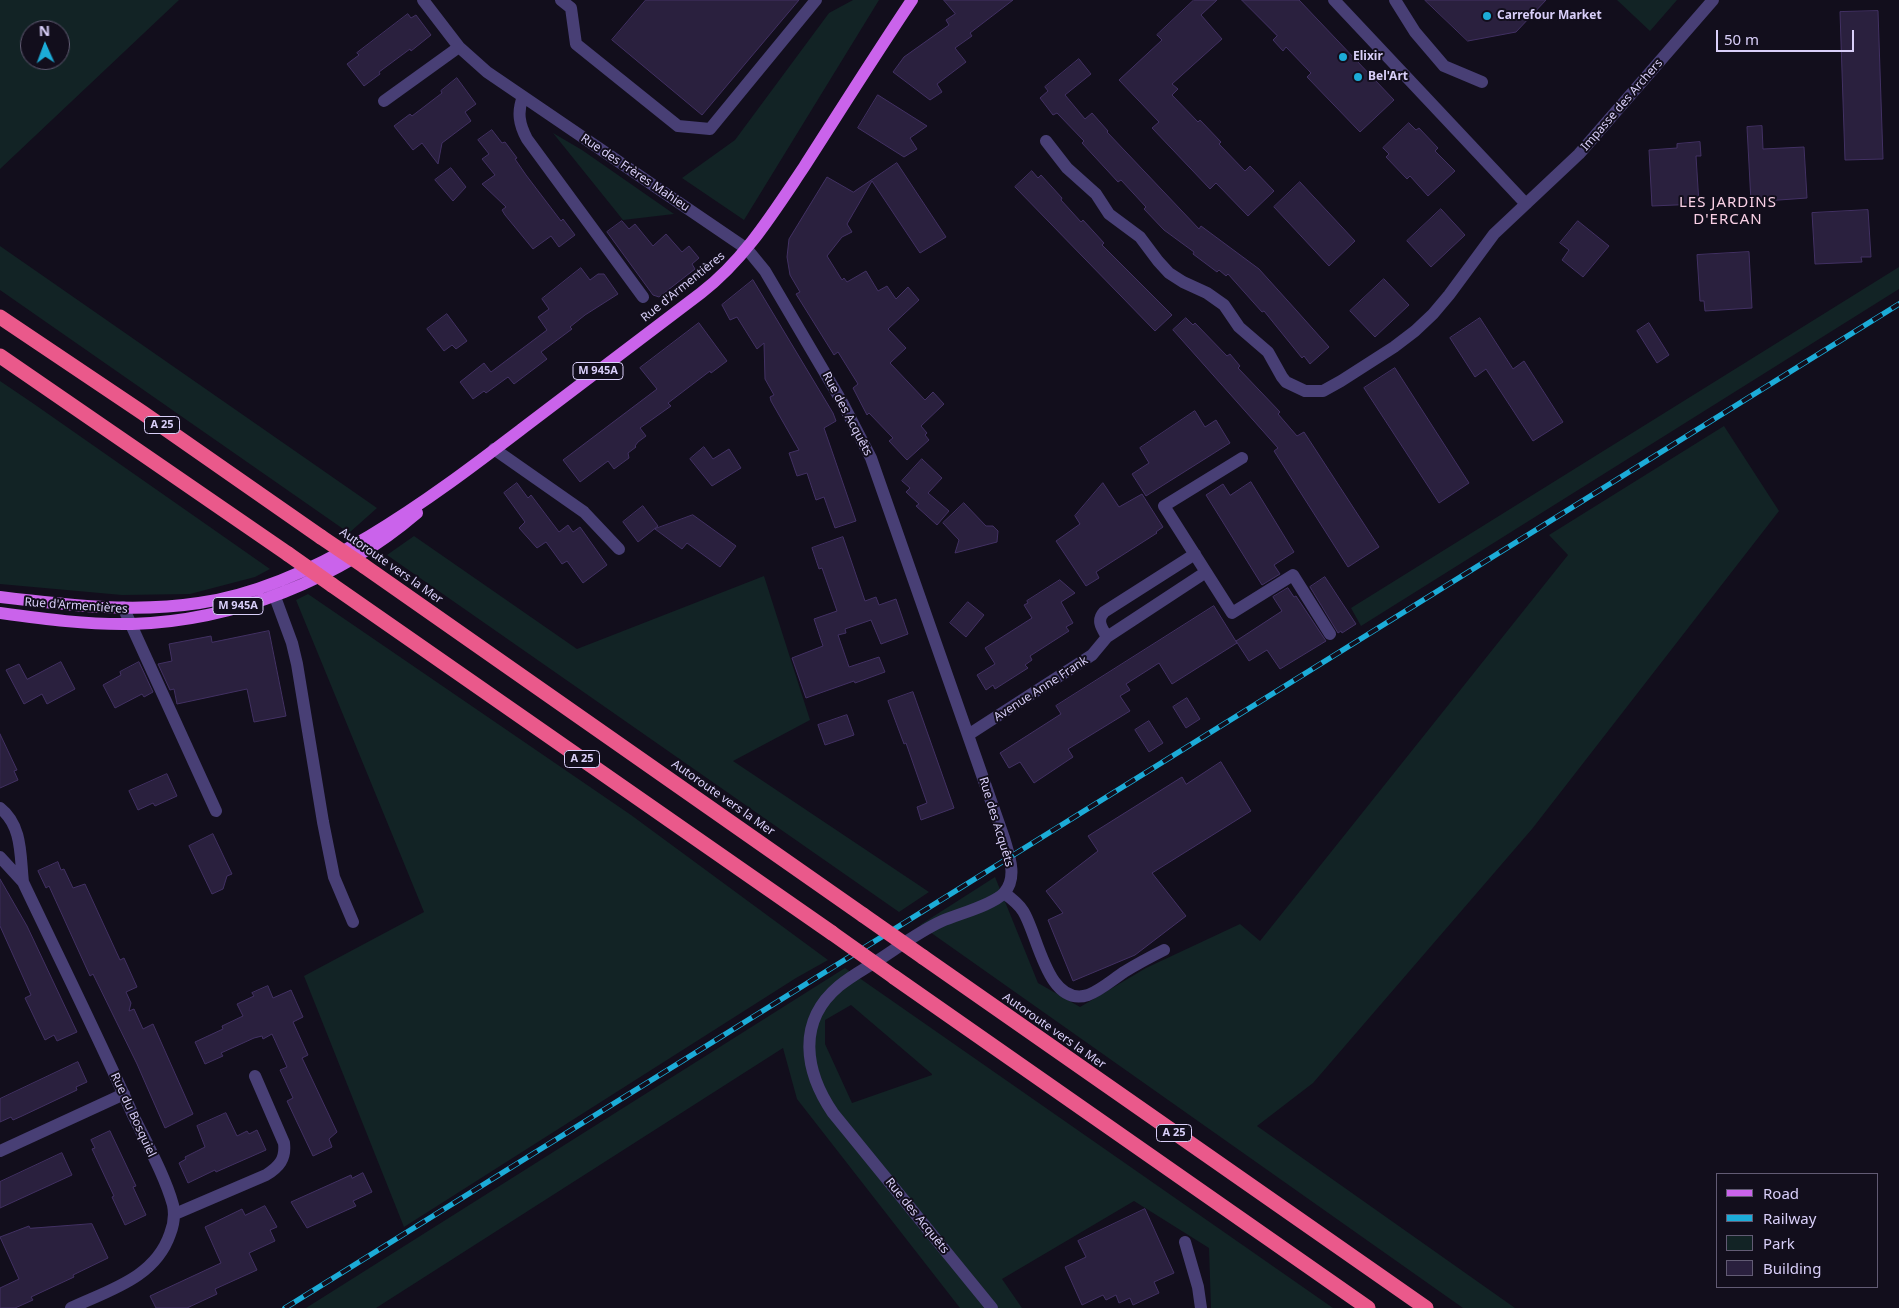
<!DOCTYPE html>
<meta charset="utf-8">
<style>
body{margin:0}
#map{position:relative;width:1899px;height:1308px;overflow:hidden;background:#120e1c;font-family:"Noto Sans",sans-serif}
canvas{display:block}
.legend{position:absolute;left:1716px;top:1173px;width:162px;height:115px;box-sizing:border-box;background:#120e1c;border:1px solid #625b74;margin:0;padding:6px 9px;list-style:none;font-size:15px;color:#d9cff9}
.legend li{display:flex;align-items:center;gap:10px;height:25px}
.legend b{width:25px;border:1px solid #625b74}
.north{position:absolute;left:20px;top:20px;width:50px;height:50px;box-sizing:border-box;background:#120e1c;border:1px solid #625b74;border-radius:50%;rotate:358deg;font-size:14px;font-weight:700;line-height:20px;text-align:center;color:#d9cff9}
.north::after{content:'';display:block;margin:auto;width:18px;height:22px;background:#1cacd8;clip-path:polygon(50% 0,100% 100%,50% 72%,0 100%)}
.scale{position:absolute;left:1716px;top:30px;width:138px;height:22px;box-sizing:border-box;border:2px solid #d9cff9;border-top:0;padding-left:6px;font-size:15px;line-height:18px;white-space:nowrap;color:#d9cff9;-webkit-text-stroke:4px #120e1c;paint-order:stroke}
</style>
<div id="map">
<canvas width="1899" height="1308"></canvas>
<ul class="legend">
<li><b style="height:6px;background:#ca63eb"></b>Road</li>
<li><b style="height:6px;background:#1cacd8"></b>Railway</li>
<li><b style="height:14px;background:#122325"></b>Park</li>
<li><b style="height:14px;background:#2a203e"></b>Building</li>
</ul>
<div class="north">N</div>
<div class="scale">50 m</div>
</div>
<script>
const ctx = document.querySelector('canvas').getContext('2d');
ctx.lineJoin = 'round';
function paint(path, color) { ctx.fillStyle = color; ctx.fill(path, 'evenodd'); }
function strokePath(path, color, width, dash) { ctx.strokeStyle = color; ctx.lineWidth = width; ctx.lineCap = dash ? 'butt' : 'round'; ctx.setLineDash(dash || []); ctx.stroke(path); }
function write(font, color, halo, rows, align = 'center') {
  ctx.font = font + ' "Noto Sans",sans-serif'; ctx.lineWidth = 4; ctx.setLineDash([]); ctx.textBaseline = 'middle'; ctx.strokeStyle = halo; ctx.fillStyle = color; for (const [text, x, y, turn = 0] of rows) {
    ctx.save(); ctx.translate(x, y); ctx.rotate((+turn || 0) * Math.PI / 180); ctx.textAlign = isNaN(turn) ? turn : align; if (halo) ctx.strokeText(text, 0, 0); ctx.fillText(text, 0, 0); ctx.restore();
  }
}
paint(new Path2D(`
 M0,0H179L0,169ZM30,30H60V60H30Z
 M853,0H879L744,220L682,178L735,140L829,13Z
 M1617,0H1677L1650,31Z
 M553,133L582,150L674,214L623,220Z
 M0,246L377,508L349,533L0,290Z
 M1899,267V289L1361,626L1351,608Z
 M0,381L34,404L270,569L255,577L190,594L122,595L0,584Z
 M1724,426L1779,511L1532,829L1313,1083L1257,1126L1515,1308H1463L920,925L995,877L1038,983L1080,1007L1146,968L1240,924L1260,941L1568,555L1549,535Z
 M414,536L577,649L764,576L810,720L733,761L929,892L899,912L387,555Z
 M308,594L631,815L828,960L796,978L404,1227L304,976L424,912L296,600Z
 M845,968L1333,1308H1211L1209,1248L1134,1201L1002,1279L1022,1308H960L797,1099L783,1048L376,1308H306ZM851,1005L932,1074V1075L852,1103L825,1044V1020Z`), '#122325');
const building = new Path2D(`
 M646,0H799L702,115L612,40Z
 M944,0H1013L970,33L972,36L955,48L966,62L937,84L942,92L930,100L893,72L904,57L949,25L946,20L955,14Z
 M1194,0H1217L1201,15L1222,39L1172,84L1178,89L1172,95L1198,122L1200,120L1221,142L1219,144L1245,171L1250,166L1274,191L1248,216L1216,183L1210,189L1152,128L1159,122L1119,80L1162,40L1157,35Z
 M1242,0H1299L1394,100L1360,132L1307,77L1311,73L1286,47L1283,51L1273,40L1277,36Z
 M1425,0H1546L1516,32L1468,41Z
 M1878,11L1883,159L1845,160L1840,12Z
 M408,14L411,18L416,15L431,35L411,51L410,49L379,72L380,74L364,86L347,64L359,55L357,53Z
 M1079,59L1091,74L1065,95L1085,119L1092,113L1108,131L1107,132L1199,229L1201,226L1259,269L1296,310L1329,347L1310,364L1304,356L1302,358L1264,311L1262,312L1228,274L1226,276L1219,270L1217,272L1193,254L1194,252L1164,230L1144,209L1146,207L1121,180L1118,182L1082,143L1084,141L1057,113L1053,115L1040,98L1048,91L1045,87Z
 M457,78L476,104L465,112L471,121L442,143L438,164L422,143L413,150L394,126L410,114L412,116L442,93L441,91Z
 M878,95L927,126L910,138L917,149L904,157L858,128Z
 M1409,123L1416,130L1419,128L1438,148L1435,151L1455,171L1428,196L1410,176L1407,179L1386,157L1389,154L1383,148Z
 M1762,126L1763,149L1804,147L1807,198L1751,202L1747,127Z
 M492,130L502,143L505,142L517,158L515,159L526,175L561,221L563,219L575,235L559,247L551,236L533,249L505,215L502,210L506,207L482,184L495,175L482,159L489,154L478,140Z
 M1700,142L1701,156H1696L1699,204L1652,206L1649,150L1677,148V144Z
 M897,163L946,237L920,253L872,181L847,224L852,232L842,237L827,256L842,280L844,278L847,282L866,271L878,291L887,286L896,299L908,287L919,300L888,329L906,348L890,363L925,400L933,392L944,404L921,426L927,433L925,435L929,440L907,460L889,441L893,438L869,413L867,415L853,388L858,384L838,352L834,355L796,294L800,292L790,275L787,257L789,239L827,177L853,192Z
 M451,168L466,187L453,201L435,180Z
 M1032,171L1038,178L1041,175L1062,198L1061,200L1081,222L1083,220L1104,243L1102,245L1172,315L1155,331L1015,187Z
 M1300,182L1355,241L1329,266L1274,207Z
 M1441,209L1465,235L1431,267L1407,241Z
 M1868,210L1871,257H1861L1862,262L1815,264L1812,213Z
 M622,221L629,229L635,224L653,246L666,234L682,252L689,246L699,258L692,264L695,269L659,297L653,295L607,232Z
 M1578,221L1609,246L1583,277L1562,260L1569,250L1560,243Z
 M1749,252L1752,308L1705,311L1704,301H1700L1697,255Z
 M581,268L590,280L598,274H604L618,294L585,315L570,327L572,329L541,352L547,359L514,384L508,377L486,393L484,391L473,399L460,382L484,363L491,372L547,330L538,317L549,309L542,299Z
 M1384,279L1409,305L1375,337L1350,311Z
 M753,280L833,413L836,421L824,428L856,521L835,528L824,497L816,500L807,473L797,476L789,453L799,450L771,401L770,397L774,395L765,379L764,343L757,349L737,317L730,320L722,305Z
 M447,314L467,341L456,349L452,345L444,351L427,329Z
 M1186,318L1193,325L1195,323L1227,356L1230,354L1240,366L1238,368L1280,412L1278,414L1297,436L1304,432L1379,547L1348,567L1274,451L1278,448L1173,330Z
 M1480,318L1513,369L1524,361L1563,422L1533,441L1486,369L1475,377L1450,338Z
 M699,323L727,361L711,373L710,371L668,403L671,406L640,428L646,436L638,442L635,446L636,447L628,453L629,458L614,469L608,461L580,482L563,460L657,389L640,368Z
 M1649,323L1669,355L1657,363L1637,331Z
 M1395,368L1469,483L1439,503L1364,388Z
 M1195,411L1205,427L1216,420L1230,443L1146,496L1132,474L1149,463L1140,448Z
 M704,447L713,459L729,449L741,468L712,486L690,459Z
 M922,459L942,478L928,493L949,511L937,525L916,506L919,504L906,492L910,488L902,481Z
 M1251,482L1294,552L1274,565L1280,574L1262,585L1206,495L1223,484L1230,495Z
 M517,483L528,498L531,495L559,532L568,525L573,532L580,527L607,565L583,583L567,561L562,564L546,542L537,548L519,528L525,522L504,493Z
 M1103,483L1119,507L1142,494L1163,527L1156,532L1157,533L1096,572L1099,578L1086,586L1056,541L1080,524L1075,516Z
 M964,503L986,526H993L998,531L997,542L955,553L959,540L943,523Z
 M643,506L658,526L638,542L623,522Z
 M693,515L736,546L720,567L687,543L682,549L655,529Z
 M843,537L865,601L876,597L879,605L896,599L908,634L881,644L871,620L845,629L846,633L838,635L849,667L879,657L885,672L855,683L854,681L806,698L792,658L823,646L814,619L837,611L822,568L819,569L812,548Z
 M1325,577L1356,624L1342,633L1341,631L1338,633L1310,587Z
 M1060,580L1075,593L1061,602L1073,623L1066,627L1069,631L1030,656L1032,660L1025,665L1028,668L995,689L993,685L986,690L977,675L995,664L985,648L1032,618L1024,605L1028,603L1027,601Z
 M1288,588L1294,597L1296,596L1326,641L1280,669L1267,650L1249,661L1236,641L1282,611L1273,597Z
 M968,602L984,615L966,637L950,623Z
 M1214,606L1237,643L1172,684L1159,663L1126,684L1130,690L1120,696L1130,711L1068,749L1073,757L1034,783L1020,762L1009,768L1000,753L1061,714L1056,706Z
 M269,631L286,716L254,722L247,689L177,704L174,689L170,690L158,664L172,661L169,644L211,636L212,642Z
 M61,662L75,689L47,704L42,694L24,704L6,670L19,664L27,679Z
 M139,662L153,692L144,697L142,694L115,708L103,685L121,675L120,672Z
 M913,692L954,808L921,820L917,807L927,803L906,743L904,744L888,701Z
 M1187,698L1200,719L1186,728L1173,707Z
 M847,715L854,735L825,745L818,725Z
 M1149,721L1163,743L1149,752L1135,730Z
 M0,734L17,770L14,771L18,780L0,788Z
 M1221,762L1251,811L1152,873L1186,916L1135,955L1073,981L1048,920L1063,913L1046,891L1098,851L1088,836L1182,777L1186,784Z
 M167,774L177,796L155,806L153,803L138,810L129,791Z
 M213,834L232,874L227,876L223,889L212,894L189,846Z
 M58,862L61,870L64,869L73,888L85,884L120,960L124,958L137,987L126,992L131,1003L129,1011L134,1009L143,1029L153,1024L193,1114L165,1128L137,1064L93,974L90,976L49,886L46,888L38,871Z
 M0,879L27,926L77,1032L57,1041L54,1035L45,1040L25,998L31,995L0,926Z
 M268,986L273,998L291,990L303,1017L293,1022L308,1055L302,1058L303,1060L337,1132L329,1139L332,1147L313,1156L287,1101L293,1098L280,1070L287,1067L272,1034L263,1039L262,1036L254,1038L221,1053L223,1056L205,1064L195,1042L223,1029L222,1026L243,1016L237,1004L254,996L252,993Z
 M78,1062L87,1082L76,1087L77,1090L22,1116L13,1120L11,1117L0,1122V1099Z
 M226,1113L237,1136L247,1131L249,1134L257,1130L266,1150L216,1172L215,1170L188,1183L179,1163L186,1159L185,1157L205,1147L197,1126Z
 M110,1131L136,1186L133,1187L146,1215L125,1225L112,1197L114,1196L92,1149L95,1148L91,1140Z
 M62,1153L72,1175L0,1208V1182Z
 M363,1173L372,1192L353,1201L356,1206L307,1228L291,1202L351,1175L352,1178Z
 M265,1206L277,1227L270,1230L275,1241L249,1253L257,1270L215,1289L217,1294L187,1308H156L150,1296L221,1263L205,1227L242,1209L245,1215Z
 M1145,1209L1174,1273L1154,1282L1159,1293L1133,1305L1130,1298L1119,1303L1116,1295L1106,1300L1103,1295L1082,1305L1065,1267L1086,1257L1078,1241Z
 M92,1224L108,1258L73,1275L74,1277L31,1297L33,1300L15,1308H0V1288L19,1279L0,1237L29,1226L30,1228Z`);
paint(building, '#2a203e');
strokePath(building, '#423163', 1);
strokePath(new Path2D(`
 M423,0L459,47L487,72L747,249L765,271L842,402L871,458L1004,838C1009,855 1018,878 1004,893C993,905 958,914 942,921C920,931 900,946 880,959C866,968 851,976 839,986C796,1022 805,1072 833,1113L992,1308
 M561,0L571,8L576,44L678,126L710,129L816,0
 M1334,0L1526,204
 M1395,0L1415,32L1444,66L1482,82
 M523,97C517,112 519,124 527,139L643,297
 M384,101L459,47
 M1046,141L1067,168L1096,194L1109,214L1140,237L1158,261L1169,273L1183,282L1207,293L1224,305L1239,327L1268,352L1282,377L1286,382L1305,391H1323L1341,381L1394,347L1415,331L1433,314L1449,295L1494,234L1579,154L1713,0
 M494,449L584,512L619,549
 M1242,458L1164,506L1232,613L1293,575L1330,634
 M1195,554L1104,612C1096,621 1102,628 1107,637L1206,572
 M271,586L292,643L297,664L323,822L334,877L353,922
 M123,607L216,811
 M968,735L1092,655L1107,637
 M0,808C23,826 20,857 23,882
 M0,857L23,882C60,960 98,1036 133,1115C146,1142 165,1176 173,1205C175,1215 174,1224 170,1234C155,1278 109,1290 71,1308
 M1004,893C1011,898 1018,903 1023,911C1038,934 1047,1008 1088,995C1101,990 1112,980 1124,972C1137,964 1150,957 1164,950
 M0,1151L124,1094
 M175,1214L266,1175C279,1167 286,1159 284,1143L255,1076
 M1185,1242L1198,1287L1201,1308`), '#483f75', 12);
strokePath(new Path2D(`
 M0,597C65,605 134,613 199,603C316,586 431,498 523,428C582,383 641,338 701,293C745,259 773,213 804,167C840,111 875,55 912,0
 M0,613C44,619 88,625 132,624C234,621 340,579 417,513`), '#ca63eb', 12);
strokePath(new Path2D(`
 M0,317L143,413L321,537
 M0,356L288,554
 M364,566L863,915
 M332,585L832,933
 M923,957L1426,1308
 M894,977L1368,1308`), '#ea598b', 15);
const rail = new Path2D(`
 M285,1308L1899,304`);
strokePath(rail, '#1cacd8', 5.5);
strokePath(rail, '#120e1c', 4, [11]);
strokePath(new Path2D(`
 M321,537L364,566
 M288,554L332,585
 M863,915L923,957
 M832,933L894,977`), '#ea598b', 15);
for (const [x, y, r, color] of [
 [1487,16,5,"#1cacd8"],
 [1343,57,5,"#1cacd8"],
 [1358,77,5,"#1cacd8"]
]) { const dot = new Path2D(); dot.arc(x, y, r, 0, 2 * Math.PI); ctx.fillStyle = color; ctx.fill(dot); strokePath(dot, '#120e1c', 2); }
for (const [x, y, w] of [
 [598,371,50],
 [162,425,35],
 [238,606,50],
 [582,759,35],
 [1174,1133,35]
]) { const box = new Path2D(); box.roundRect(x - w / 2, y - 8.5, w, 17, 4); ctx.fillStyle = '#120e1c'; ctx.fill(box); strokePath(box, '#d9cff9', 1); }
write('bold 11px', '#d9cff9', null, [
 ["M 945A",598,371],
 ["A 25",162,425],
 ["M 945A",238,606],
 ["A 25",582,759],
 ["A 25",1174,1133]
]);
write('bold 12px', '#d9cff9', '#120e1c', [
 ["Carrefour Market",1497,16],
 ["Elixir",1353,57],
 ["Bel'Art",1368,77]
], 'left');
write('12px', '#d9cff9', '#120e1c', [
 ["Impasse des Archers",1622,105,-49],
 ["Rue des Frères Mahieu",635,173,34],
 ["Rue d'Armentières",683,287,-39],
 ["Rue des Acquêts",847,414,62],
 ["Autoroute vers la Mer",391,566,35],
 ["Rue d'Armentières",76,606,4],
 ["Avenue Anne Frank",1041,689,-33],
 ["Autoroute vers la Mer",723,798,35],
 ["Rue des Acquêts",996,822,73],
 ["Autoroute vers la Mer",1054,1031,35],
 ["Rue du Bosquiel",133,1115,65],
 ["Rue des Acquêts",917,1216,51]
]);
ctx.letterSpacing = '1px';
write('15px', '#f9d0e5', '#120e1c', [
 ["LES JARDINS",1728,203],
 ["D'ERCAN",1728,220]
]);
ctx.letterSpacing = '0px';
</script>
